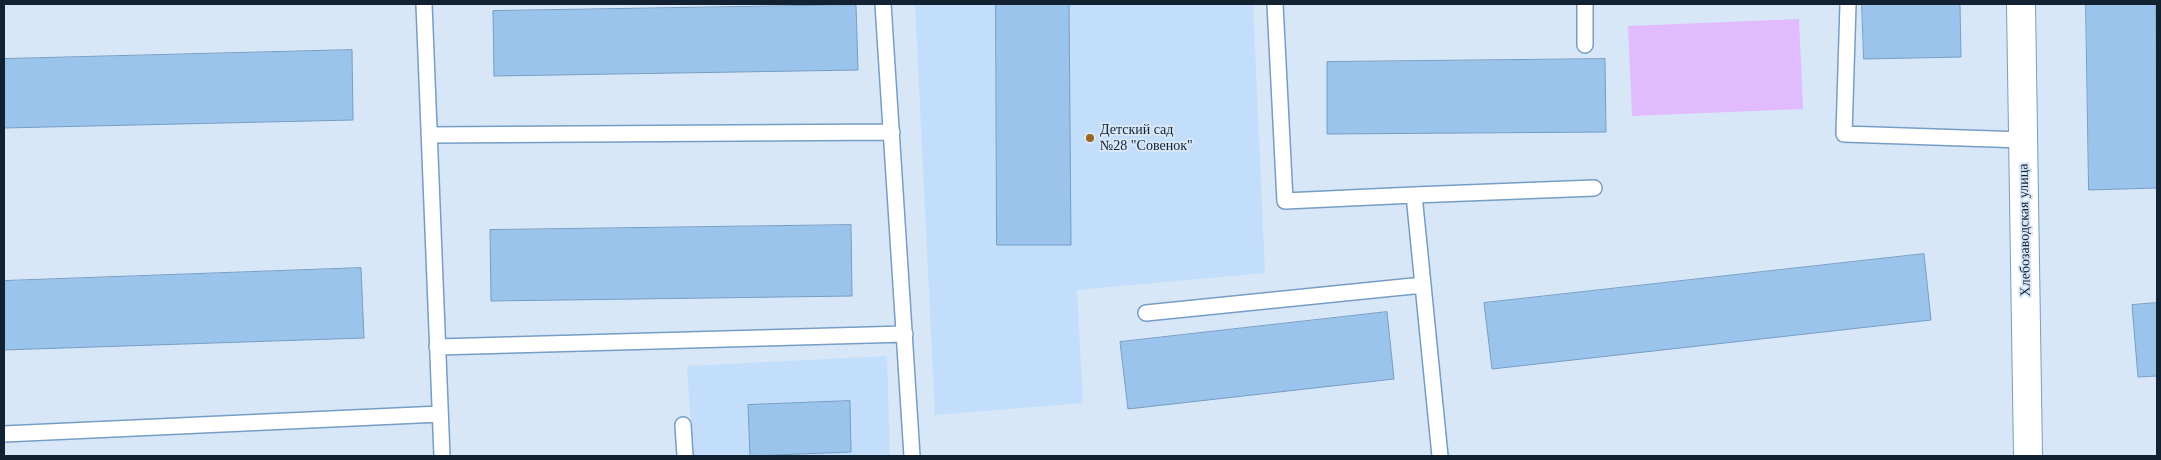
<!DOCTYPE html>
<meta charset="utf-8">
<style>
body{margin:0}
#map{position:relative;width:2161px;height:460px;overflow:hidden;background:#d7e7f8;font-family:"Times New Roman",serif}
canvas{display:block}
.frame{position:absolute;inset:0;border:5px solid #132232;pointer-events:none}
</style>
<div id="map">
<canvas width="2161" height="460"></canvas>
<div class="frame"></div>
</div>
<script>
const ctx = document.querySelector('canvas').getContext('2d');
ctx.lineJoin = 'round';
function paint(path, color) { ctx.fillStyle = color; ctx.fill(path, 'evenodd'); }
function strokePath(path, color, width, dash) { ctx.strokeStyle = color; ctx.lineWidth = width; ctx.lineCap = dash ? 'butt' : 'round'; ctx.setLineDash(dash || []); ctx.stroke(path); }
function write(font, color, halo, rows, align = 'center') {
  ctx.font = font + ' "Times New Roman",serif'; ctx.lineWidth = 4; ctx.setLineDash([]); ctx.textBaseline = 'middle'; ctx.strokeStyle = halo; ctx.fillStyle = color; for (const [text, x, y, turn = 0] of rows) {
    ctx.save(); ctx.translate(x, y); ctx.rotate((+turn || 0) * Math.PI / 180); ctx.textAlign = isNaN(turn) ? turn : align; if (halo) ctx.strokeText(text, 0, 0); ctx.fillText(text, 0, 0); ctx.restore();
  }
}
paint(new Path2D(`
 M915,4H1253L1265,273L1077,290L1083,403L935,415Z
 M887,356L890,456H693L687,366Z`), '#c2defb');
paint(new Path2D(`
 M1799,19L1803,109L1632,116L1628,26Z`), '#e0bcfe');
const building = new Path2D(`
 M996,4H1069L1071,245H997Z
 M1862,4H1960L1961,57L1864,59Z
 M2086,4H2156L2157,188L2089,190Z
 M856,5L858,70L494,76L493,11Z
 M352,50L353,120L4,128V59Z
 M1605,59L1606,132L1327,134V62Z
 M851,225L852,296L491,301L490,230Z
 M1924,254L1931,320L1492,369L1484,303Z
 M361,268L364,338L4,350V281Z
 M2157,303V376L2138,377L2132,305Z
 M1387,312L1394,379L1128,409L1120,342Z
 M850,401L851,452L750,456L748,405Z`);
paint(building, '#9bc4ec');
strokePath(building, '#769dc4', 1);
const lane = new Path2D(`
 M424,4L442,456
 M883,4L912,456
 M1275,4L1285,201L1414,195
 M1585,4V45
 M1848,4L1844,134L2023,140
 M429,135L892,132
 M1423,285L1414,195L1594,188
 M1146,313L1423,285L1440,456
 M437,347L905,334
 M683,425L685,456
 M4,434L440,414`);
const secondary = new Path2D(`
 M2021,4L2028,456`);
strokePath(lane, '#769dc4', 18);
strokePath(secondary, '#769dc4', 30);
strokePath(lane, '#fff', 15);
strokePath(secondary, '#fff', 28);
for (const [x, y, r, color] of [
 [1090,138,5,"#9b651e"]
]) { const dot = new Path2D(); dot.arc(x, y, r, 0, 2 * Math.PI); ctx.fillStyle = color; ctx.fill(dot); strokePath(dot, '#d7e7f8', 2); }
write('14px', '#132232', '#d7e7f8', [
 ["Детский сад",1100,130],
 ["№28 \"Совенок\"",1100,146]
], 'left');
write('14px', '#132232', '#d7e7f8', [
 ["Хлебозаводская улица",2025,230,-91]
]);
</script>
